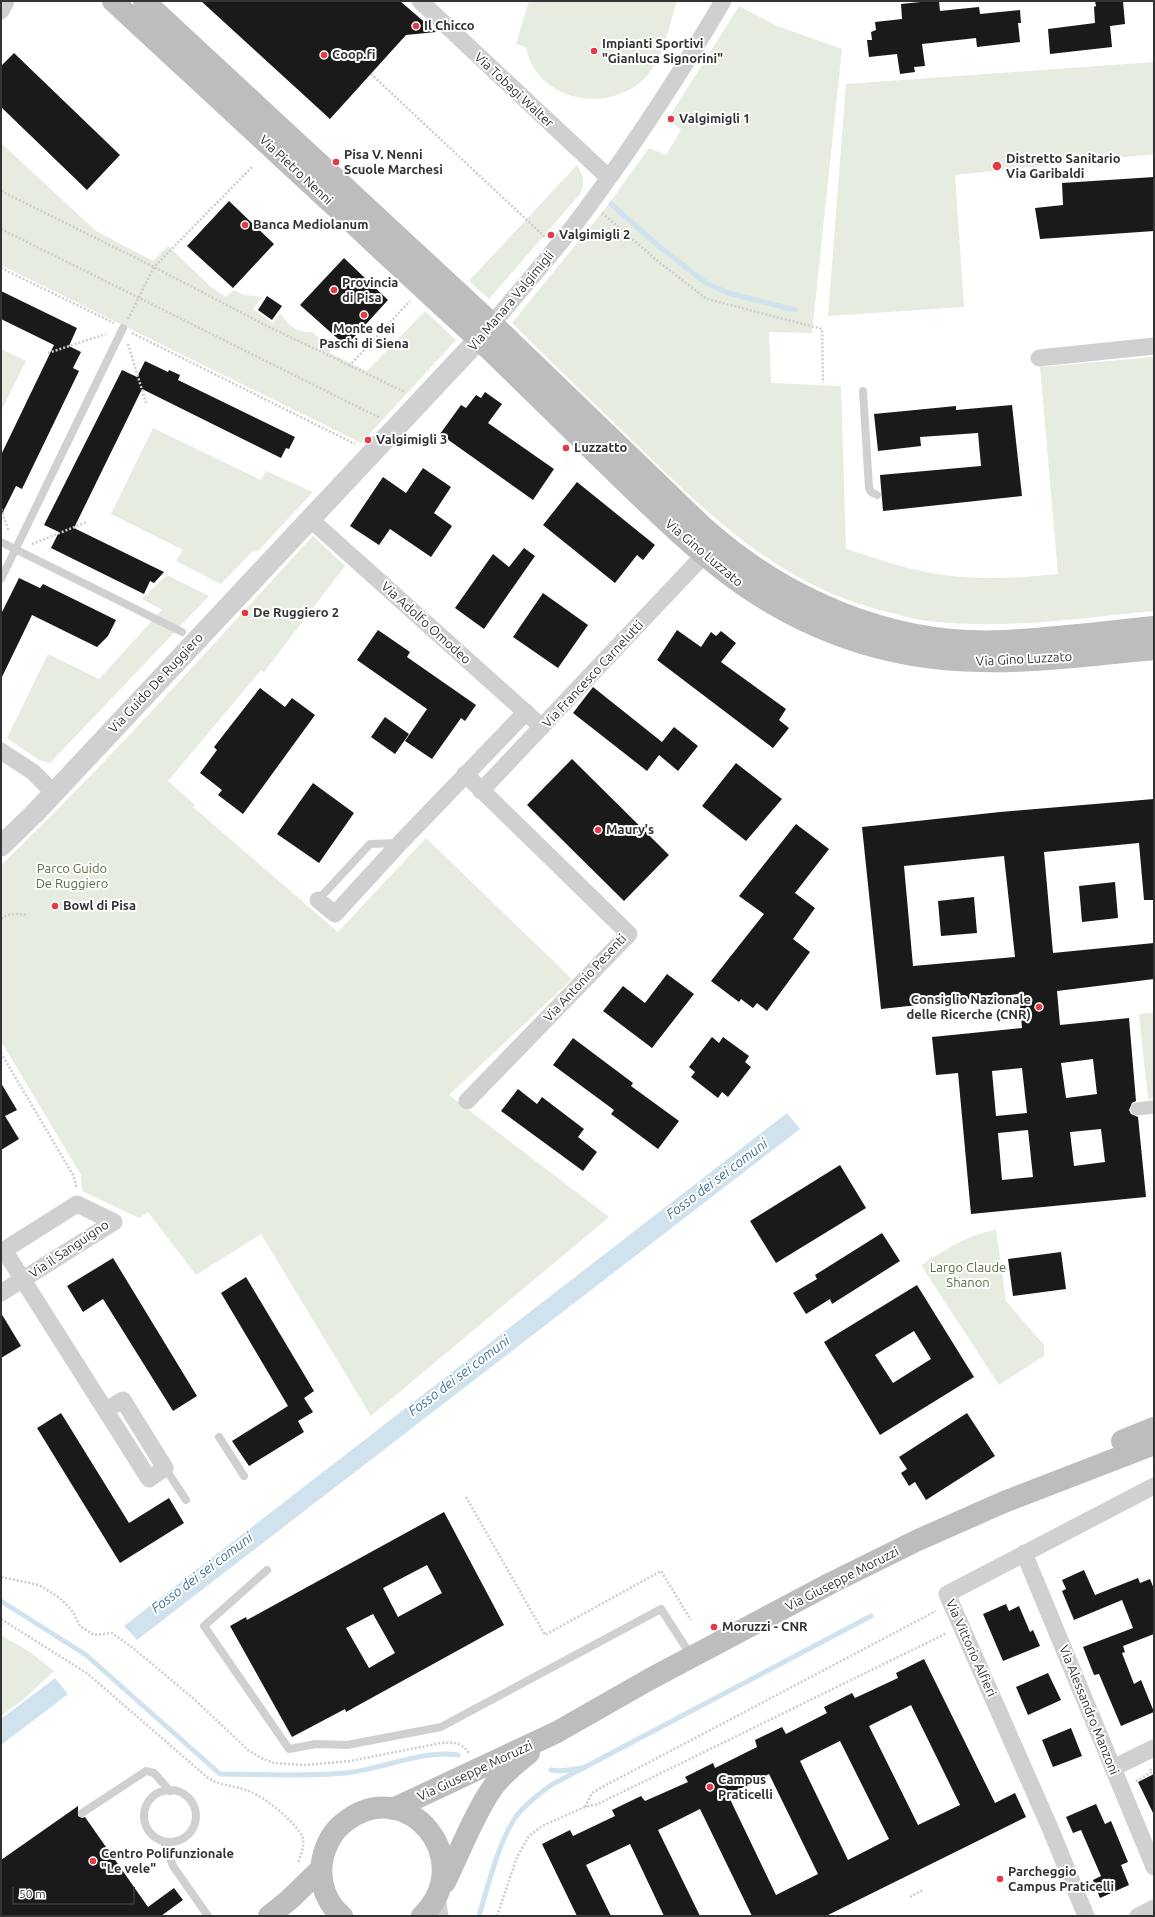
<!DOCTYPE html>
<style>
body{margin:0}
#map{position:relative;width:1155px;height:1917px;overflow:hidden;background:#fff;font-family:Ubuntu,sans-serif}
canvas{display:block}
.frame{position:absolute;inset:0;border:2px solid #333;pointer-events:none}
.scale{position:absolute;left:12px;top:1887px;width:123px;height:18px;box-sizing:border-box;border:2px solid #333;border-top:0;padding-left:5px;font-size:12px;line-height:14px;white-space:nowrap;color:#333;-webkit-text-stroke:3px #fff;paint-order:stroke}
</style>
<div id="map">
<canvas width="1155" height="1917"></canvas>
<div class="frame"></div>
<div class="scale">50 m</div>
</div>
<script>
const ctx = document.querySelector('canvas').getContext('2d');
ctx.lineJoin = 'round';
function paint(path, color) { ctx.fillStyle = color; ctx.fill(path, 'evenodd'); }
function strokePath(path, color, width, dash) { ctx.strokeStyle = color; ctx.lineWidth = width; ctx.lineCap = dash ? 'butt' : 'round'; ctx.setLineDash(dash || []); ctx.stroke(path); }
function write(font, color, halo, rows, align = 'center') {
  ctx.font = font + ' Ubuntu,sans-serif'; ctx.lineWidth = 4; ctx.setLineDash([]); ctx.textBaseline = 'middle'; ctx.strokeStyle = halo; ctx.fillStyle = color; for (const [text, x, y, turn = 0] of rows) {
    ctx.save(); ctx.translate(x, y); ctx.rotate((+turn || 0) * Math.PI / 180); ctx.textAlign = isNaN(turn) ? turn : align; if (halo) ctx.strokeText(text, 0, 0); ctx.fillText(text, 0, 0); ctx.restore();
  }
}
paint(new Path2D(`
 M529,1H677C669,26 664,57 646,77C610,115 536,102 526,47L516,44Z
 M739,6L777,26L842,49L812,333L769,332L771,383L841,386L846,549C870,556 893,565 917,570C962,581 1012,579 1058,574L1040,367L1154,357V611C1079,618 1004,630 929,621C918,620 907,617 896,614C784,589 715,521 636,444C595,404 553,364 512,323L608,205L649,148L666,155L681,130L668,119Z
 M1154,62V154L955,175L964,307L828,316L846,84Z
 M1,143L96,231L153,261L168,246L210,286L226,297L234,290L244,295L262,297L253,309L273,323L280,313C289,326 296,333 312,332L330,347V353L367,371L425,311L456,340L361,443L1,265Z
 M577,165C583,175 586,183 580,194L489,299L469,281Z
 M1,349L26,361L1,411Z
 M153,428L261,480L266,471L313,492L258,551L252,552L221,584L176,561L183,550L111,514Z
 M313,536L345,566L264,672L261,670L168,781L195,805L193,807L338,932L426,838L572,979L449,1095L609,1217L371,1416L261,1234L196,1275L148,1212L139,1218L82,1191L81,1175L1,1041V865C110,761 210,647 313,536Z
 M167,575L209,596L50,763L39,760L7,738L48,654L99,679L162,610L142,599Z
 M1154,1013V1098L1148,1099L1139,1014Z
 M996,1230L1006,1301L1044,1345V1356L999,1385L921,1265C946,1250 968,1234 996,1230Z
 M1,1635L30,1652L54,1671L24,1699L1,1716Z`), '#e6ecdf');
paint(new Path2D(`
 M787,1113L800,1129L137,1640L124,1626Z
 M55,1678L68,1694L1,1745V1719Z`), '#cfe2ee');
strokePath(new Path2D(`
 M611,204L661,248L706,283L728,293L795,310
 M1,1601L86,1655L220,1774C262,1774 303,1777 345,1773C380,1770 424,1749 458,1755
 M551,1770L560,1771L582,1768
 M479,1916C488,1886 498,1844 515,1818C524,1805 539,1794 551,1785L871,1616`), '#cfe2ee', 5);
paint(new Path2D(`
 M201,1H400L436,32L406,35L330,119Z
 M930,1H939L940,11L979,7L980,14L1020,10L1021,23H1018L1020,42L977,47L976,38L922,44L925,66L914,67L915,72L900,74L897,54L869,57L867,40H872L871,32L876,30L875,22L902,19L901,4Z
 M1095,1H1123L1125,24L1110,26L1112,47L1050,54L1048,29L1095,23L1094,7L1096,6Z
 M14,53L120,155L87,190L1,107V66Z
 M1154,177V231L1040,239L1035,208L1063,205L1062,183Z
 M229,201L274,244L233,288L187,246Z
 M344,258L388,300L346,346L300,305Z
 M1,291L77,328L69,346L81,352L73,368L79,371L22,489L16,486L1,516V455L54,345L1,319Z
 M267,296L282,306L272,320L258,310Z
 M145,361L168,372L169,370L180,375L178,380L295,437L289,449L286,448L281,458L142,389L74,528L164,572L154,583L150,581L144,594L51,548L59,532L44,525L122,370L137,377Z
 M485,392L502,404L488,423L554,469L533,500L440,434L461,405L466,408L476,395L481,398Z
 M1012,405L1022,496L883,511L880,475L981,466L978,433L920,437L921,446L878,451L874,414L956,406V410Z
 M423,468L451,487L434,513L452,526L431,557L390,529L379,545L350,526L383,477L406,493Z
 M577,482L655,545L643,560L637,555L615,583L543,525Z
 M524,548L535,556L484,629L455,608L493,554L509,567Z
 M19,578L40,588L43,584L116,620L108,636L97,647L32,615L1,679V614Z
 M543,593L588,625L558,668L513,637Z
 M378,630L410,652L407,657L476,705L465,721L461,718L432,759L405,741L427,709L357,660Z
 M677,630L701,647L711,632L716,636L721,631L736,643L721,662L786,709L779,720L789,728L773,748L657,660Z
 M593,687L662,742L674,727L698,746L678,771L659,755L647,771L573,713Z
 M260,688L285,707L292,698L315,715L243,814L218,795L222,790L200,773L217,750L214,747Z
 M385,717L409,734L395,754L371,737Z
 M572,759L669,855L624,901L527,805Z
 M736,763L782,799L746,841L702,806Z
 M313,783L354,813L319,863L277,834Z
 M1154,799V900H1144L1139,843L1044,852L1053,953L1154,943V979L1057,991L1060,1025L1129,1018L1136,1101L1132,1103L1129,1110L1131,1114L1138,1117L1146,1197L971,1214L958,1073L936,1075L932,1037L1022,1028L1019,994L881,1009L862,827L1000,812ZM1004,856L1015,957L913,966L904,866ZM1093,1059L1097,1094L1066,1098L1061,1063ZM1022,1068L1027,1113L996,1116L992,1071ZM1101,1129L1105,1162L1074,1166L1070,1132ZM1028,1130L1033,1177L1002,1180L998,1133Z
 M796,824L829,849L795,893L815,908L793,939L810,952L767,1011L757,1003L753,1008L741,999L739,1002L711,981L764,914L739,896Z
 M1115,882L1118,918L1082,922L1079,886Z
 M974,897L977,933L941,936L938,901Z
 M667,974L694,994L652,1048L603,1011L623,986L645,1003Z
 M712,1037L719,1043L723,1037L749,1056L745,1062L751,1067L728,1097L722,1092L718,1098L691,1077L695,1072L689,1067Z
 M573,1038L633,1083L631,1086L679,1121L658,1149L611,1114L614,1110L553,1065Z
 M1,1083L17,1110L5,1116L19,1139L1,1150Z
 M518,1089L537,1104L542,1097L584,1129L578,1137L597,1152L583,1171L501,1111Z
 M840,1165L866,1208L776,1263L750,1221Z
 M882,1233L900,1261L832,1304L830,1299L806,1314L793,1293L817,1279L815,1275Z
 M1061,1252L1066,1289L1013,1296L1008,1259Z
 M113,1258L197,1396L173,1411L103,1299L83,1312L67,1286Z
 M246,1277L314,1391L304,1398L313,1412L298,1421L304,1432L249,1466L232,1441L288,1406L221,1293Z
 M917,1285L974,1377L880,1435L824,1342ZM914,1331L931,1359L893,1383L875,1355Z
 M1,1313L21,1346L1,1358Z
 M61,1413L129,1523L169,1498L184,1523L120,1563L37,1428Z
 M967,1413L995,1456L926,1500L915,1482L909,1486L901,1473L907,1469L899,1457Z
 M444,1512L504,1625L346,1712L345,1709L292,1737L230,1626L246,1617L247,1620ZM427,1565L442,1593L398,1617L383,1588ZM373,1614L395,1653L369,1668L346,1628Z
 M1084,1570L1095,1595L1138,1578L1140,1583L1150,1579L1154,1589V1634L1123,1646L1125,1652L1122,1653L1134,1684L1141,1680L1154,1712L1121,1726L1099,1674L1094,1675L1083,1647L1133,1628L1122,1600L1074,1620L1062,1591L1066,1589L1062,1580Z
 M1006,1604L1009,1611L1019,1606L1030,1632L1033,1630L1040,1646L1003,1661L983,1614Z
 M924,1659L995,1803L1015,1793L1026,1817L826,1916H752L700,1809L658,1830L700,1916H664L630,1844L586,1865L611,1916H577L542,1844L570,1830L573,1836L615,1816L612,1810L641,1796L645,1801L688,1782L685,1777L713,1763L715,1768L757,1747L755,1740L782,1727L786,1734L827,1713L824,1707L852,1693L855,1698L898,1678L896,1673ZM911,1705L960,1805L918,1825L869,1726ZM840,1741L889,1839L848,1860L800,1761ZM769,1774L818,1874L776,1895L728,1795Z
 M1048,1673L1061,1700L1028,1715L1016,1687Z
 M1071,1728L1082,1756L1053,1767L1042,1740Z
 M1154,1774V1815L1138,1782Z
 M1096,1804L1105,1824L1111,1821L1128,1862L1121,1865L1129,1885L1100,1898L1093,1880L1101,1876L1081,1830L1073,1833L1066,1817Z
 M78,1806V1816L82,1818L85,1817L148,1907L174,1888L183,1900L161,1916H1V1860Z`), '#1a1a1a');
strokePath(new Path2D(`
 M371,74L545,237
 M1,191L154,267L263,324L405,392
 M602,213L660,263L707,299L822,329L823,383
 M1,229L380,418
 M1,268L114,323
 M128,319L154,267L252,167
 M132,333L355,444
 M128,344L146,403
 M48,353L106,334
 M349,366L410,301
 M1,509L9,532
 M32,544L87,522
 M1,919C10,912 18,914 28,915
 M1,1053L73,1175L77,1189
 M466,1497L545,1635L661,1571L691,1620
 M1,1577L39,1585L60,1598L73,1612L80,1626L94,1635L112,1633L133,1648L194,1699L248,1750L263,1759L274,1763L306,1765L350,1761L441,1743C453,1742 461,1742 469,1753
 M1,1619L88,1674L208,1778C221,1786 237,1786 251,1792C266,1798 295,1822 302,1836C306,1844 300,1856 298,1863
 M1136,1781L1152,1772L1150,1768
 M585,1807L592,1793L606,1785L936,1611
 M910,1897L923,1890
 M497,1916L517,1857L529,1836L542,1826L585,1807L598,1804L947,1633`), '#cdcdcd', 2.5, [2, 2]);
strokePath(new Path2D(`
 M863,391L869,488L871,492L877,495
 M1,542L182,632
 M1,579L123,328
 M318,900L370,844L397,843
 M219,1437L244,1476
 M165,1468L186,1500
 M267,1570L204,1626L289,1749L316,1744L347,1745L441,1727L661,1609L692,1657
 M144 1816a26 26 0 1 1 52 0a26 26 0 1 1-52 0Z
 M82,1813L146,1771L154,1773L170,1791
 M164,1842L173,1866L208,1916`), '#d0d0d0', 8);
strokePath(new Path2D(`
 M1137,1109L1154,1107`), '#d0d0d0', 13);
strokePath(new Path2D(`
 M420,1L609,178
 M1,11L6,1
 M492,324C525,284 560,246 590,204C638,139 682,71 723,1
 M1039,358L1154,346
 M310,519L542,727
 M1,751L33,772L54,793
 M465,774L629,934L467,1101
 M481,791L703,556
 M318,900L335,914L400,843L526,712
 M4,1250L149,1479L165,1468L123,1400L106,1410
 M1,1252L77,1204L114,1222L1,1293
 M1024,1553L1154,1867
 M1113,1768L1154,1748
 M437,1898L440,1916
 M1086,1916L1050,1828L947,1594L1154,1486
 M1138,1916L1154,1908`), '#d0d0d0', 17);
strokePath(new Path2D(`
 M1,846L35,813L491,326`), '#d0d0d0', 21);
strokePath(new Path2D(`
 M113,1C194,76 274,150 355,225C399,267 444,307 488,348C533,392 577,435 622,479C694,548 750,604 847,638C952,675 1047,659 1154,649
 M144,1L503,334L702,526C784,600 892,646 1003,641C1053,639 1104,632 1154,627
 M1122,1441L1154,1428
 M393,1809L557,1732L650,1679L831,1583L918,1540L1004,1502L1154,1444
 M445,1882C460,1852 472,1818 491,1790C500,1776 515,1764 529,1753
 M269,1916L289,1900L321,1869
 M342,1916C326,1903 319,1882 322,1862C325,1845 332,1831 346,1821C407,1774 479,1860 422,1916`), '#bdbdbd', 22);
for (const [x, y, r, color] of [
 [416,26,4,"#e63946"],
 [594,51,4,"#e63946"],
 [324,55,4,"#e63946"],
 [671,119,4,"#e63946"],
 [336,162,4,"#e63946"],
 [997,166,5,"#e63946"],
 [245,225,4,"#e63946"],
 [551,235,4,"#e63946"],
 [334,290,4,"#e63946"],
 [364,315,4,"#e63946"],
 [368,440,4,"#e63946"],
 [566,448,4,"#e63946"],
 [245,613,4,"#e63946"],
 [598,830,4,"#e63946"],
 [55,906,4,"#e63946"],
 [1039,1007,4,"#e63946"],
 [714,1627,4,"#e63946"],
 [710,1787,4,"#e63946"],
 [93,1861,4,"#e63946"],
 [1000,1879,4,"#e63946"]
]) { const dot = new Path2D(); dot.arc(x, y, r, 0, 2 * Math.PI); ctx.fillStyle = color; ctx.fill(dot); strokePath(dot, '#fff', 1.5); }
write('bold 13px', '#333', '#fff', [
 ["Il Chicco",424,26],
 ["Impianti Sportivi",602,44],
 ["\"Gianluca Signorini\"",602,59],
 ["Coop.fi",332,55],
 ["Valgimigli 1",679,119],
 ["Pisa V. Nenni",344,155],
 ["Scuole Marchesi",344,170],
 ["Distretto Sanitario",1006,159],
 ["Via Garibaldi",1006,174],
 ["Banca Mediolanum",253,225],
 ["Valgimigli 2",559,235],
 ["Provincia",342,283],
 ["di Pisa",342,298],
 ["Monte dei",364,329,"center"],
 ["Paschi di Siena",364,344,"center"],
 ["Valgimigli 3",376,440],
 ["Luzzatto",574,448],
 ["De Ruggiero 2",253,613],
 ["Maury's",606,830],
 ["Bowl di Pisa",63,906],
 ["Consiglio Nazionale",1031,1000,"right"],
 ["delle Ricerche (CNR)",1031,1015,"right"],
 ["Moruzzi - CNR",722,1627],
 ["Campus",718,1780],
 ["Praticelli",718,1795],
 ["Centro Polifunzionale",101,1854],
 ["\"Le vele\"",101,1869],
 ["Parcheggio",1008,1872],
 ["Campus Praticelli",1008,1887]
], 'left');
write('13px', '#333', '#fff', [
 ["Via Tobagi Walter",514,90,43],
 ["Via Pietro Nenni",296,170,43],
 ["Via Manara Valgimigli",511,301,-50],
 ["Via Gino Luzzato",704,553,40],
 ["Via Adolfo Omodeo",426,623,42],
 ["Via Gino Luzzato",1024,659,-3],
 ["Via Francesco Carnelutti",593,674,-47],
 ["Via Guido De Ruggiero",156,683,-47],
 ["Via Antonio Pesenti",585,978,-47],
 ["Via il Sanguigno",69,1249,-34],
 ["Via Giuseppe Moruzzi",842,1579,-27],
 ["Via Vittorio Alfieri",971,1648,66],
 ["Via Alessandro Manzoni",1089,1710,68],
 ["Via Giuseppe Moruzzi",475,1771,-25]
]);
write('13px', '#56703f', '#fff', [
 ["Parco Guido",72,869],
 ["De Ruggiero",72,884],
 ["Largo Claude",968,1268],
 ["Shanon",968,1283]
]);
write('italic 14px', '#3f7597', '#fff', [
 ["Fosso dei sei comuni",717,1179,-37],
 ["Fosso dei sei comuni",459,1376,-37],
 ["Fosso dei sei comuni",202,1573,-37]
]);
</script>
